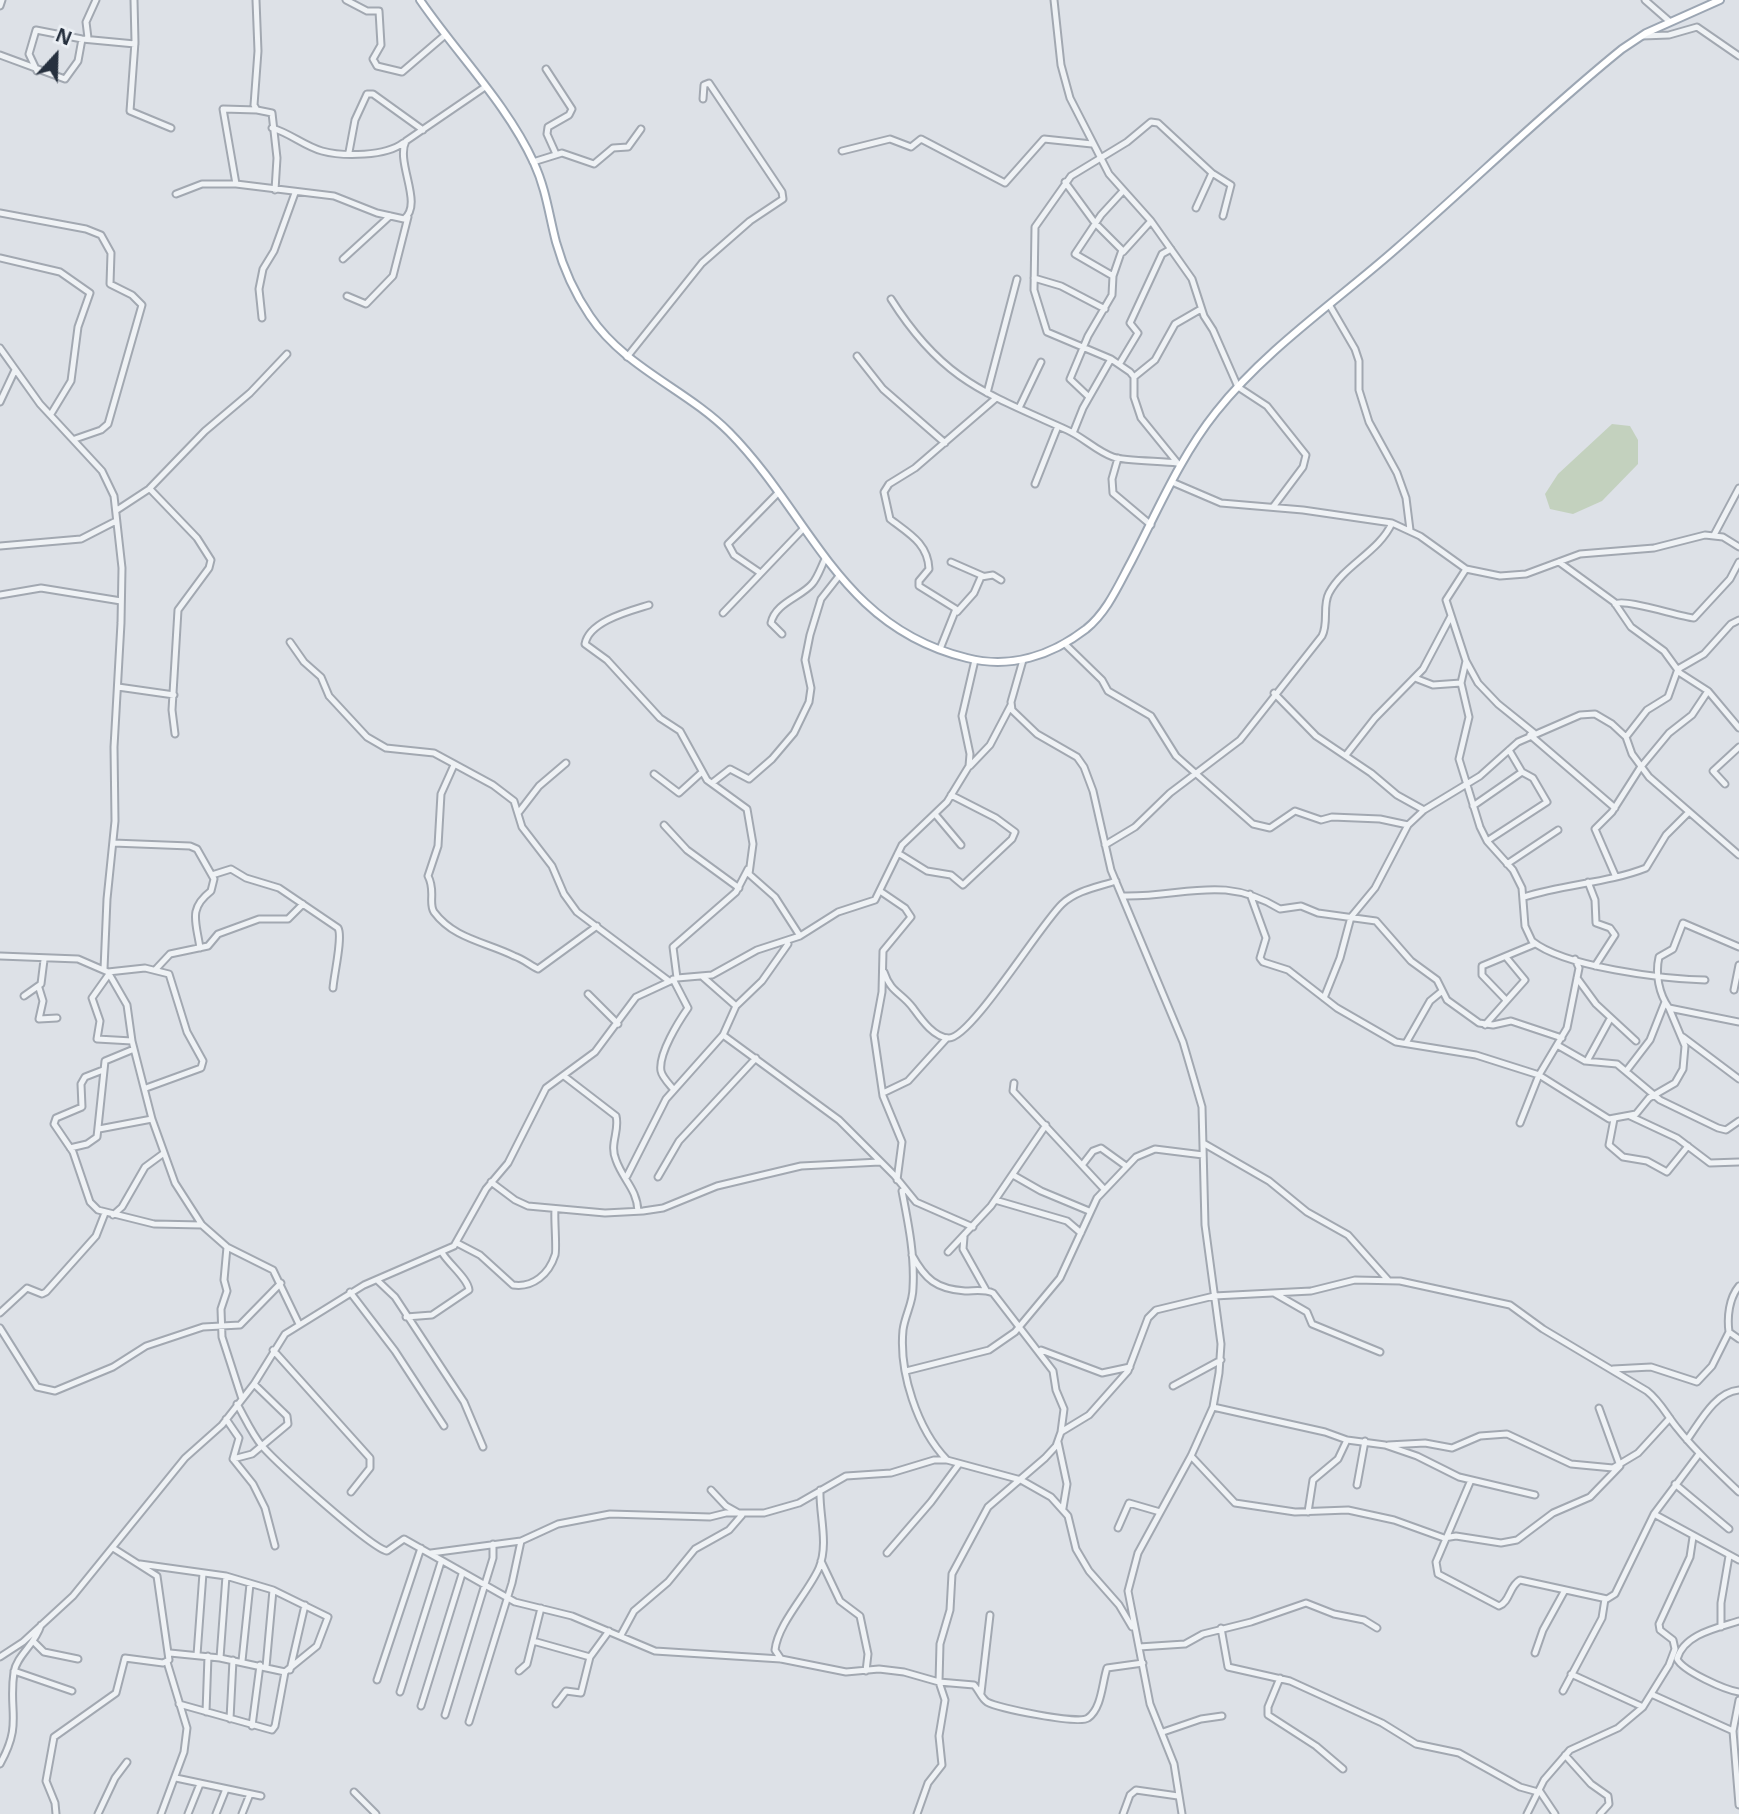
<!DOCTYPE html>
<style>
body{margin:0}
#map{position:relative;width:1739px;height:1814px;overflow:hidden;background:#dde1e7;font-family:"Noto Sans",sans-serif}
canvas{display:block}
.north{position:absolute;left:21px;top:21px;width:70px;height:70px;-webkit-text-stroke:5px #ecf0f5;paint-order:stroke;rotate:22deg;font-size:19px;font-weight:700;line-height:28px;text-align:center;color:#26303e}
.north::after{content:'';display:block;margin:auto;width:24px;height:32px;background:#26303e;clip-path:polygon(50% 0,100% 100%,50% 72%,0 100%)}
</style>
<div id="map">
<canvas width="1739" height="1814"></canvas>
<div class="north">N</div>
</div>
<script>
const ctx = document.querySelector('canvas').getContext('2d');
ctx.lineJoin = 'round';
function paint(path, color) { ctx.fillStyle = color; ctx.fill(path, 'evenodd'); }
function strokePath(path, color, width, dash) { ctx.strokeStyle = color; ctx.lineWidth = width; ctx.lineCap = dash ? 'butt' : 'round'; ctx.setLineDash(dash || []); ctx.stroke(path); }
paint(new Path2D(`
 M1612,424L1630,426L1638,440V464L1602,501L1573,514L1550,509L1545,494L1558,474Z`), '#c3d1be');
const minor = new Path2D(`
 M134,0L135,42L130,111L171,128
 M256,0L258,51L254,105L257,110L272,113L277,158L275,190
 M346,0L367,11H379L381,45L373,59L377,66L402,72L444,36
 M1054,0L1061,65L1070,98L1109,174L1151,221L1192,279L1204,316L1213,330L1238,387L1267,406L1306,455L1303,467L1273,507
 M1645,0L1669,21
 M0,6L2,0
 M1642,36L1669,35L1697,27L1739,56
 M88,38L86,22L96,0
 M0,55L65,79L78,61L82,39
 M546,69L572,109L569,115L548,127L547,134L556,154
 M37,71L29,54L36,30L82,39L135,44
 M257,110L223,109L236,184L334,196L377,213L404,219C424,204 395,162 406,141L485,87
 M272,128C290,133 304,146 322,151C344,157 386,156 403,143
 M842,151L890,139L911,147L921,139L1005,183L1044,139L1092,144
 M349,152L355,120L367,94H373L423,130
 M533,162L562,153L594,164L613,148L628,147L641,129
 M1065,182L1095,223L1122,250L1113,276L1112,295L1088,336L1070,379L1089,397
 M176,194L202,184H236
 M1196,208L1212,173
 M0,213L86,229L101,235L111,253L110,284L132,295L142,305L108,424L101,430L75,439
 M1123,252L1151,221
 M0,258L60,272L90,293L78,327L71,381L51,414
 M343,259L390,216
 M1113,276L1075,254L1101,215L1123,191
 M1034,278L1061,286L1105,309
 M347,296L366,304L393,276L408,217
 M891,299C942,380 985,393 1067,430C1083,437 1096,451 1113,457C1124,461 1162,461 1177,463
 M1330,306L1355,349L1359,361V390L1369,422L1397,473L1406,498L1410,530
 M262,318L259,289L263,269L274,251L295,193
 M0,348L40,404L102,471L114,496L122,568L121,623L114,747L115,821L107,899L104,969
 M857,356L883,389L945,443
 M627,357L702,263L750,221L783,199L782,192L709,83L704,85L703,99
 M1120,363L1138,333L1130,323L1162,254L1171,249
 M1134,377L1155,360L1175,324L1201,309
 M987,393L1017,279
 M0,402L15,370
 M1019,408L1041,362
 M1073,433L1083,408L1111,359
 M1118,458L1112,479L1113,493L1151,525
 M1180,466L1141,418L1134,397V377L1130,372L1111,359L1047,332L1034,290L1035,227L1071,176L1127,142L1151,122L1158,123L1212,173L1231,185L1223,216
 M1172,482L1221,503L1303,510L1392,523L1420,536L1466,569L1500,576L1526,574L1580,554L1654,548L1705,535L1723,537L1739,547
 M1035,484L1058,426
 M150,489L197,538L211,560L209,568L178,610L172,710L175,734
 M117,510L149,489L205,431L250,393L287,354
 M1714,535L1739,488
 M0,546L81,539L116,521
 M951,562L983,576
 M1559,562L1614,602L1631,627L1664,651L1680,673L1708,691L1739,728
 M1466,569L1446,600L1466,661L1478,683L1498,704L1534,733
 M759,572L734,555L728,544L777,494
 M0,595L41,588L121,601
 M1615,604C1624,598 1677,616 1694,618L1730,579L1739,562
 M649,605C630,611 589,621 585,644L607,660L660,718L680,731L707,780L747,809L753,844L749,874L775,897L800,936
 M957,612L974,593L981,577L993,575L1001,580
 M723,613L803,529
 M782,634L771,623C775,603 801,597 812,584C818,577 821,567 825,559
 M290,642L304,662L321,677L329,696L367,737L386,748L434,753L493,785L514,801L522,827L552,866L564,894L577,912L669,981
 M1065,644L1102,680L1108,691L1151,716L1176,756L1253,824L1270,828L1295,811L1321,820L1332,817L1380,819L1408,825
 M940,649L956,609L919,586V581L929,569C928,543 908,533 890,519L884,492L889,484L915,468L995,399
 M1023,660L1011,702L1012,710L1037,734L1077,757L1084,767L1093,791L1111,870L1183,1042L1202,1107L1205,1225L1221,1344L1219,1373L1213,1407L1191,1456L1138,1553L1128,1591L1150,1704L1174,1764L1182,1814
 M1466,661L1461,683L1469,717L1459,759L1480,827L1487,841L1513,870L1522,888L1525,926L1532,941C1564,967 1663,979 1705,980
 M1415,678L1433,685L1461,683
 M118,687L174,695
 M1274,693L1316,736L1371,773L1397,795L1424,810
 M1530,735L1615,808
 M1626,737L1647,710L1668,697L1678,669L1704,654L1731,624L1739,620
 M1346,755L1375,718L1423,669L1451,616
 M454,765L441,794L438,846L428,876C436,891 428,903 434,912C454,939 486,942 514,956C523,959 530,965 538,969L597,926
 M970,766L990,745L1011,705
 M654,774L679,793L701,773
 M712,783L730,769L749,779L772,759L794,733L809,702L811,688L805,660L810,635L821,599L839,576
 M1725,784L1713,771L1739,747
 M1473,806L1522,772L1509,750
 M519,812L539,786L566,763
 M935,814L961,845
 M664,825L687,850L739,888
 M1487,841L1547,802L1533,778L1522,772
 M113,843L190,846L197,849L214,879L211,891C188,909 196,921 200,948
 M1105,845L1135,827L1170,793L1240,740L1322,636C1329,622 1322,606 1329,593C1344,565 1379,552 1392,523
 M898,853L927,871L951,875L963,885L1012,839L1015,832L996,818L951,795
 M1507,864L1558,830
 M212,875L231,869L246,878L279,888L338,928C343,937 334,974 333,988
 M1615,875L1595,829L1612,812L1640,768L1669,733L1692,715L1708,691
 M1588,882L1595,900L1596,923L1610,928L1615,935L1595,966
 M880,891L905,908L911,917L883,951L882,992L874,1035L883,1096L902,1142L897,1180
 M1250,894L1266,938L1260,958L1263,962L1288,970L1337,1008L1396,1042L1476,1055L1539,1075L1609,1119L1636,1114L1649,1098L1675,1083L1683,1069L1685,1046L1669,1008
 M1124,896C1186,897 1222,874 1280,909L1301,906L1318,913L1376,921L1411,961L1437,980L1447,1000L1479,1023L1493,1025L1511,1021L1562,1038
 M1524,897C1564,884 1608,883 1646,868L1666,835L1689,812
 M1739,947L1683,923L1673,949L1659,957C1655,974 1659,994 1669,1008L1739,1022
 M0,956L78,959L108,972L127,1005L132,1041L152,1119L175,1183L202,1225L227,1247L273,1270L299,1324
 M156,969L170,954L208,946L218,934L259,919H288L303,904
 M108,972L145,968L169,974L187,1032L203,1061L201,1068L146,1088
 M884,972C891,993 901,992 913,1008C921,1019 934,1038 949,1038C971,1038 1040,925 1062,904C1077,890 1098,887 1116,881
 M109,974L92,998L100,1021L97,1039L132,1041
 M703,977L736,1006
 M677,978L673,947L736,892L748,869
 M1577,978L1596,1004L1636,1041
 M673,979L688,1008C679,1021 658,1054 661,1071C662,1077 670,1085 674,1090
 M39,988L43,1001L39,1019L57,1018
 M1734,990L1739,965
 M588,994L618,1024
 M24,996L41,984L44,960
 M1324,998L1340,958L1351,917L1375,888L1408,825L1424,810L1480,776L1518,742L1580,715L1595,714L1612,724L1626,737L1632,754L1649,777L1739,855
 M1506,1000L1482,975V966L1535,944
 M1485,1025L1525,980L1506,957
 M723,1035L839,1120L894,1175L916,1202L973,1227
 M1683,1037L1739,1079
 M1406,1043L1430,1001L1441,992
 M1557,1045L1585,1061L1617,1064L1660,1100L1718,1128L1726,1130L1739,1121
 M1587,1061L1610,1019
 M103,1070L85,1077L81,1084L82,1107L56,1118L54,1124L73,1152L90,1202L98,1210L154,1224L202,1225
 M1627,1070L1650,1040L1665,1002
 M564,1076L616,1116C620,1131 609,1144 616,1160C623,1180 637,1189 638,1211
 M1014,1083L1013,1091L1104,1189
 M883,1093L908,1081L947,1038
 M1630,1116L1677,1138L1710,1163L1739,1162
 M1614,1119L1609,1145L1623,1157L1647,1161L1667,1172L1688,1146
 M1520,1123L1539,1075L1567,1028L1579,968L1575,959
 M99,1129L152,1119
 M1203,1143L1269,1181L1307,1212L1348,1235L1388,1280
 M70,1148L87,1144L97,1137L105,1061L134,1049
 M1083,1164L1093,1151L1101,1148L1126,1166
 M1013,1175L1041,1191L1089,1211
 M627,1176L666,1099L723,1035L736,1006L762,981L788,944
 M658,1177L679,1141L756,1058
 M491,1182L515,1200L528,1206L605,1213L643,1211L663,1208L717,1186L801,1166L880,1162
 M902,1191C908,1222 915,1255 913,1288C913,1303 905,1315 903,1330C899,1372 917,1429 947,1460
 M995,1200L1067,1221L1081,1233
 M113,1215L122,1207L145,1167L164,1153
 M964,1237L963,1249L986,1290
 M457,1243L480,1255L513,1285C533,1288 549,1274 555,1255C557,1251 554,1218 555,1210
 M227,1247L224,1280L227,1291L221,1309L222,1337L242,1399
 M948,1252L991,1206L1046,1125
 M912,1255C925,1279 936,1289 965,1291C975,1291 984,1289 993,1293L1053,1371L1056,1390L1064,1409L1061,1432
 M377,1280L395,1297L464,1402L483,1447
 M1739,1286C1729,1298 1727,1317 1729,1332L1739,1339
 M350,1292L395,1351L444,1426
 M1274,1293L1307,1312L1312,1324L1380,1352
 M0,1313L27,1288L42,1294L46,1292L96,1236L105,1213
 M406,1317L432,1315L469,1290C468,1279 450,1265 443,1254
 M0,1328L37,1387L55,1391L113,1367L146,1346L203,1327L240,1325L281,1283
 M273,1350L370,1458V1468L351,1492
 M1041,1350L1102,1373L1130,1367
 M1613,1369L1651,1367L1697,1382L1712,1366L1729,1332
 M906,1371L989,1350L1015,1332L1060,1278L1097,1198L1136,1157L1155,1149L1203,1155
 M1173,1386L1221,1360
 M237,1404C245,1418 252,1434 262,1446C277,1463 371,1548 387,1551L404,1539L515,1602L572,1616L655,1651L781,1659L846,1672L879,1669L904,1672L939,1682L974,1685C979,1690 981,1698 987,1702C998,1708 1079,1725 1088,1718C1102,1708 1102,1683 1107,1668L1143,1663
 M1213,1407L1325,1432L1347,1440L1385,1445L1417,1456L1459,1477L1535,1495
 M226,1419L239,1438L233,1459L253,1484L265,1508L275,1546
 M1687,1440C1700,1422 1715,1392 1739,1390
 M1058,1442L1067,1484L1063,1508
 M1388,1445L1425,1443L1452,1448L1480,1436L1507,1434L1571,1464L1613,1468L1638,1453L1670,1418
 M1191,1456L1235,1503L1295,1512L1348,1510L1394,1520L1444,1538L1456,1536L1501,1543L1517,1540L1553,1513L1590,1497L1620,1466L1599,1408
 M233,1459L252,1454L288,1424L287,1416L254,1384
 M1471,1480L1436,1562L1438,1574L1499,1606C1510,1602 1509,1586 1520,1580L1607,1599L1615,1594L1654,1514L1699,1454
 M1675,1484L1729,1529
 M1357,1485L1365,1441
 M1308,1512L1313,1480L1338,1459L1347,1440
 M1654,1514L1739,1560
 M1118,1528L1129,1503L1160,1512
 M431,1553L521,1541L558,1524L610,1514L710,1517L726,1513H764L799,1503L846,1476L891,1473L934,1460H947L1021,1480L1051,1497L1068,1516L1076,1549L1089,1571L1119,1605L1132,1627
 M887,1553L931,1502L959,1464
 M821,1561L840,1601L860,1616L868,1654L866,1671
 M140,1564L226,1576L273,1590L328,1617L317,1646L285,1672L220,1658L170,1653
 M1739,1621C1717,1628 1684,1634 1677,1659C1683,1671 1725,1690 1739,1692
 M1721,1627V1603L1729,1556
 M1221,1628L1228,1667L1290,1681L1382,1723L1416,1744L1459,1753L1520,1787L1538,1792
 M621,1635L634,1611L668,1582L695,1549L729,1530L742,1515L726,1506L711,1490
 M533,1641L590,1657
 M35,1643L44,1652L78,1659
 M1139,1647L1185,1644L1203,1634L1251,1622L1306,1603L1334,1614L1364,1620L1377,1628
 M1535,1653L1543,1630L1565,1590
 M197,1655L203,1573
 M0,1657L23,1642L73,1596L185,1458L222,1425L254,1384L285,1334L364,1285L454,1246L486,1189L508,1163L546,1088L595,1052L636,997L677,978L712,975L757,950L800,936L838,912L875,900L902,845L947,802L969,766L970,754L962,716L975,660
 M220,1658L226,1576
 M781,1659L775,1650C778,1623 808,1593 819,1568C829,1544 819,1514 820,1490
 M242,1661L250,1584
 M266,1667L273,1590
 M290,1670L305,1605
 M14,1671L72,1691
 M519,1671L527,1664L541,1608
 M1571,1674L1643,1707
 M1280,1678L1268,1707V1715L1316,1746L1343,1769
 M377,1680L421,1548
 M1563,1691L1602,1618L1605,1599
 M400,1692L441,1562
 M981,1693L990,1615
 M1651,1694L1733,1731
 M1739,1700L1733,1731L1739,1805
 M179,1704L272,1730L275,1726L285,1672
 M556,1704L566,1691L581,1693L590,1657L609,1631
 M421,1706L462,1574
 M206,1712L208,1656
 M445,1715L493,1558V1544
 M230,1719L233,1660
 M469,1722L512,1583L521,1541
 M252,1726L260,1665
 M1163,1732L1201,1719L1222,1716
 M1565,1755L1591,1784L1608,1796L1609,1804L1600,1814
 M0,1764C23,1723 8,1712 14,1672C17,1655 35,1645 41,1625
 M176,1778L261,1796
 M1539,1790L1555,1814
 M354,1792L376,1814
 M56,1814L55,1803L46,1781L54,1737L116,1693L125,1658L163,1663L169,1660L157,1576L113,1548
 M98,1814L115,1778L127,1762
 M161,1814L184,1752L187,1728L167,1662
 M188,1814L200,1784
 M216,1814L226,1789
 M242,1814L250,1794
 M917,1814L928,1783L942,1765L939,1736L945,1700L939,1682L940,1644L950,1610L952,1574L988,1507L1045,1458L1056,1446L1061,1432L1089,1415L1128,1371L1148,1318L1156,1310L1214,1296L1311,1291L1355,1280L1400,1281L1510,1305L1543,1329L1647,1391C1661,1402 1667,1416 1678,1429C1696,1452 1718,1472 1739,1492
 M1123,1814L1130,1795L1136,1790L1178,1796
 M1527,1814L1544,1780L1570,1750L1618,1728L1643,1707L1669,1665L1675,1649L1673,1640L1660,1630L1659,1624L1690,1557L1693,1537`);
const major = new Path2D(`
 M420,0C457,54 507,104 534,163C546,189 549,215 556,242C563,267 575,294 590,316C625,368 686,389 729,432C811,515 839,627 967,658C1010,669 1051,656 1086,629C1107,612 1118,586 1131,562C1157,512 1180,457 1216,412C1266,349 1337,301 1397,248C1473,182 1544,112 1622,49L1646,33L1720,0`);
strokePath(minor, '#a2a8b1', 9);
strokePath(major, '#9ca6b3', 10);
strokePath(minor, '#eff2f5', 5);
strokePath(major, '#fff', 6);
</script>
